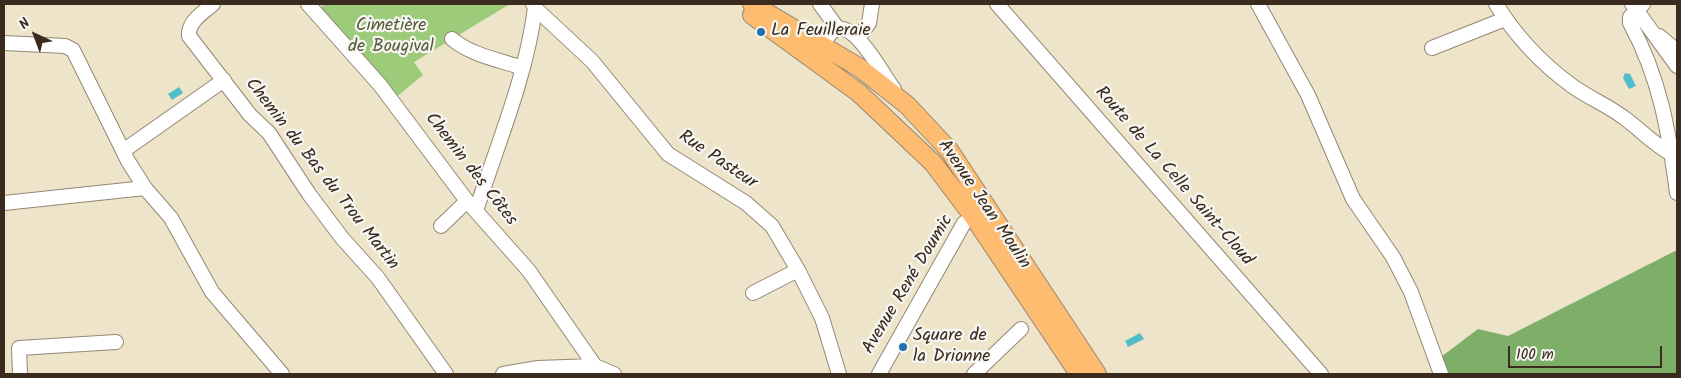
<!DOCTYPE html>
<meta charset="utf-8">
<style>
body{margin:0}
#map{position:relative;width:1681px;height:378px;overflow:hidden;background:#eee4c9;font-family:Kalam,sans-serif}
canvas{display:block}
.frame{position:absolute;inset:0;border:5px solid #3b2a1e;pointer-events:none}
.north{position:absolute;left:10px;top:10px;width:50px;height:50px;-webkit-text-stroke:4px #f6f6f2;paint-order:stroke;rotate:317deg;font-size:14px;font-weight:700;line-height:20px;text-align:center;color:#3b2a1e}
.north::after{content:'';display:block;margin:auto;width:18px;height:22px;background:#3b2a1e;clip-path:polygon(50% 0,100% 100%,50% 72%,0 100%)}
.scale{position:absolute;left:1508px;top:346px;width:154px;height:22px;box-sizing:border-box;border:2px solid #3b2a1e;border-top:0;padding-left:6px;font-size:15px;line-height:18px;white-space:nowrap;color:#3b2a1e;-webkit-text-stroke:4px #f6f6f2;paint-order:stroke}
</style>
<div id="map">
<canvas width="1681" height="378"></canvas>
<div class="frame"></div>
<div class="north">N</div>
<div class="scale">100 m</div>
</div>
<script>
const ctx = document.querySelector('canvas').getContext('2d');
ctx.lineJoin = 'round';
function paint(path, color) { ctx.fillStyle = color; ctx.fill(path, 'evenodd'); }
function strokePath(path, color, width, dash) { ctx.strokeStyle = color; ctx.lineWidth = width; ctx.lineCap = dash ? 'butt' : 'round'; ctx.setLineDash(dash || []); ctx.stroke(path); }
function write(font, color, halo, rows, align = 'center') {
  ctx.font = font + ' Kalam,sans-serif'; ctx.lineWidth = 4.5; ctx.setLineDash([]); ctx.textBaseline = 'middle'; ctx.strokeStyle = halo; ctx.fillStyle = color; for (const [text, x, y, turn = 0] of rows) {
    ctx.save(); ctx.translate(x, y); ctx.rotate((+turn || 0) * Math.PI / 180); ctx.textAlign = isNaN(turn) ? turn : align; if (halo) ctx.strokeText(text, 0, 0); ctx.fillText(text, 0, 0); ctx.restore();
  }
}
paint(new Path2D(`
 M323,4H510L414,62L423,75L395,98L356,50L357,41L347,39L321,11Z`), '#9ccb79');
paint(new Path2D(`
 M1677,250V374H1447L1441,357L1478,329L1508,336Z`), '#7daf69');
paint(new Path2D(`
 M1625,73L1630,74L1636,86L1629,89L1623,78Z
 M179,87L183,93L172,100L168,94Z
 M1140,333L1144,339L1128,347L1125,341Z`), '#51beca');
const minor = new Path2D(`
 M213,4C203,13 188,21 189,36L250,115L269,133L309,194L342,238L378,278L446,374
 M308,4L380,85L467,201L529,271L595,366
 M533,4L535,8L592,61L668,154L746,203L772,226L798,270L822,318L839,374
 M820,4L838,29
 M997,4L1321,374
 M1258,4L1308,95L1353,199L1393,257L1411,292L1441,374
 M1496,4C1515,35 1541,63 1571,85C1587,97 1607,105 1623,117C1640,129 1654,145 1672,154
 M1632,4L1677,66
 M1643,4L1630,17V23C1660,78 1669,132 1677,193
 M1659,36L1677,51
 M859,37L869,23L872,4
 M452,39C471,55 499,60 523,68
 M4,43L65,46L73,50L128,161L145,188L171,218L212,292L282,374
 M1432,48L1505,19
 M822,56C824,50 825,42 828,37C848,4 884,78 894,89
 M123,151L224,80
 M4,203L145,188
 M476,211C497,145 526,78 535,8
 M441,226L467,201
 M753,293L798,270
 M20,374L19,348L116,342
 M503,374L538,368L595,366L614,374
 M879,374L964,223L973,216
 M974,374L1021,329`);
const major = new Path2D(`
 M752,4L860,68L907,105L949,150L1097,374
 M752,15L859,93L933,163L973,216L1079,374`);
strokePath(minor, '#948774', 16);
strokePath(major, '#948774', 20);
strokePath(minor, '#fff', 14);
strokePath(major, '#febc70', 18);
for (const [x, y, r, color] of [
 [761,32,5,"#1f6fb2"],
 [903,347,5,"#1f6fb2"]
]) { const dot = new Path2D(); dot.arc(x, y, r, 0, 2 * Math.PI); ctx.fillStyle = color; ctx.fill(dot); strokePath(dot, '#f6f6f2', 2); }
write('18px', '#585a39', '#f6f6f2', [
 ["Cimetière",391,27],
 ["de Bougival",391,48]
]);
write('18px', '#3b2a1e', '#f6f6f2', [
 ["La Feuilleraie",771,32],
 ["Square de",913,337],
 ["la Drionne",913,358]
], 'left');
write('18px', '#3b2a1e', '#f6f6f2', [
 ["Rue Pasteur",717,161,34],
 ["Chemin des Côtes",470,170,52],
 ["Chemin du Bas du Trou Martin",321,175,52],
 ["Route de La Celle Saint-Cloud",1173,177,49],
 ["Avenue Jean Moulin",983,205,56],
 ["Avenue René Doumic",909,285,-59]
]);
</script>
